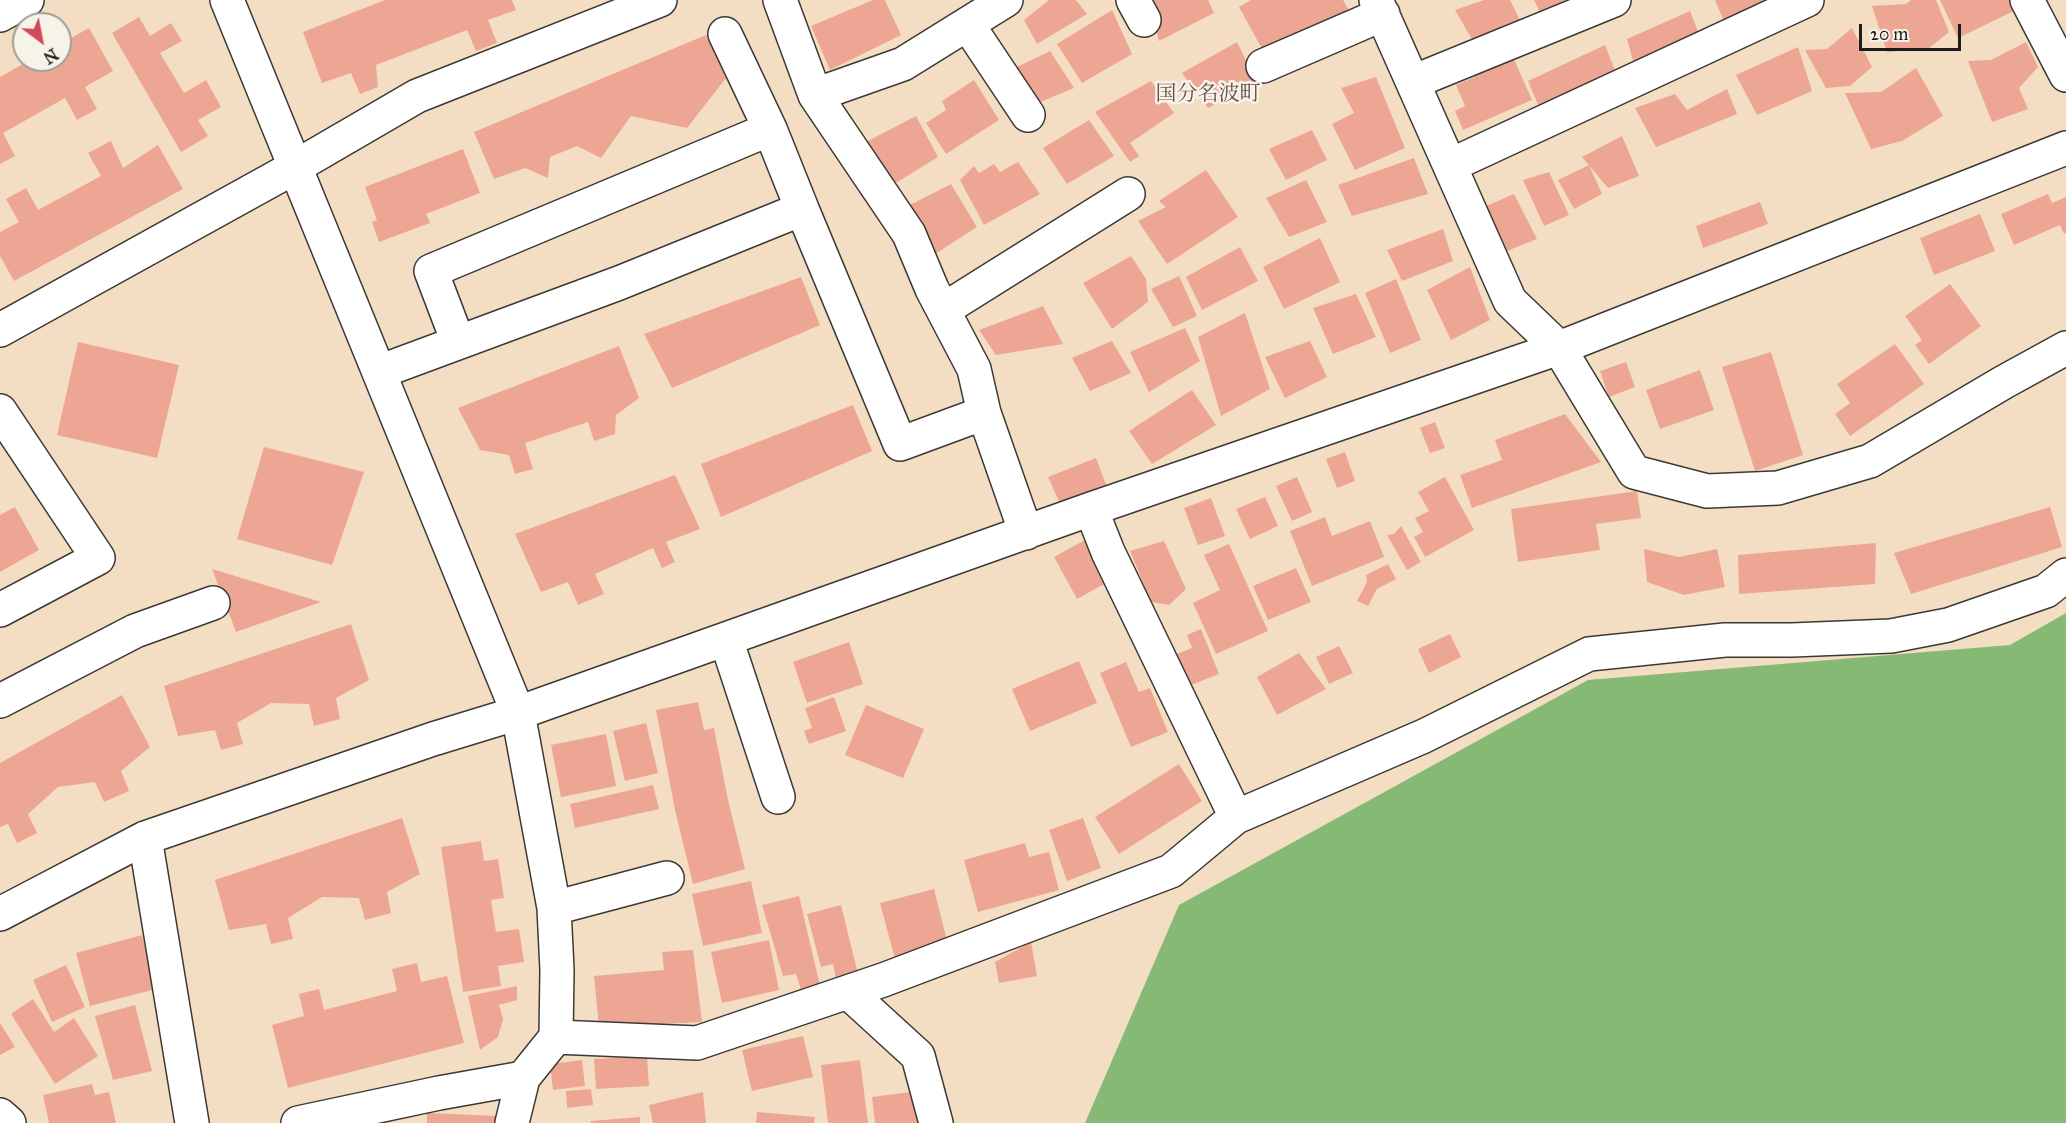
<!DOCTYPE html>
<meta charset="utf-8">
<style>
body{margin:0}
#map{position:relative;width:2066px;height:1123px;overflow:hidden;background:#f4dec3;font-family:"IM FELL Great Primer",serif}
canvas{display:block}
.north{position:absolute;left:12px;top:12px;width:60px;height:60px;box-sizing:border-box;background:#f7f3e8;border:2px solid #9f9d96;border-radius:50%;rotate:148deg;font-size:16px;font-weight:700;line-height:24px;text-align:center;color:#1c1c1c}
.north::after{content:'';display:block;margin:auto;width:21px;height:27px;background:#d1495b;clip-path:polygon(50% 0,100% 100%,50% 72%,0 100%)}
.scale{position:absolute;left:1859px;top:24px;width:102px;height:27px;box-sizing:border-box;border:3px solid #1c1c1c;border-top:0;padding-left:8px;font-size:18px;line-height:21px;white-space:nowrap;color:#1c1c1c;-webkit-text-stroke:4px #f7f3e8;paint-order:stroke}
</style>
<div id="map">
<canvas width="2066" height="1123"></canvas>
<div class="north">N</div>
<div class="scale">20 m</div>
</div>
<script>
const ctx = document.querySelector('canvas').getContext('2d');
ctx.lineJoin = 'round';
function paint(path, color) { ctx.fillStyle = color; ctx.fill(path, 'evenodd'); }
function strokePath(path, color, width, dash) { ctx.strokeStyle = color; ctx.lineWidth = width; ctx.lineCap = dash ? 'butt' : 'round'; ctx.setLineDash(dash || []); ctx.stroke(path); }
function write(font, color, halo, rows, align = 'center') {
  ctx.font = font + ' "IM FELL Great Primer","Noto Serif JP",serif'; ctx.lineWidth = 5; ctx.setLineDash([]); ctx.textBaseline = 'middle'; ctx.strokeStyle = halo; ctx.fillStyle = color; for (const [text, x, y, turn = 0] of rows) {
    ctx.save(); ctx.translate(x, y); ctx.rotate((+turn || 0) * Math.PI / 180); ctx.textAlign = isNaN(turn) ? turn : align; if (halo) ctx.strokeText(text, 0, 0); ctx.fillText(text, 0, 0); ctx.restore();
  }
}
paint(new Path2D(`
 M2066,613V1123H1085L1179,905L1588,680L2010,645Z`), '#86ba74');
paint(new Path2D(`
 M385,0H512L516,10L488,20L497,43L476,51L467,30L376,65L378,87L360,94L351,73L322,83L303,32Z
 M873,0H885L901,35L830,70L811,26Z
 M1049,0H1076L1087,14L1037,44L1024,20Z
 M1148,0H1208L1214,13L1159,41Z
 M1251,0H1343L1353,17L1266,56L1239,7Z
 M1484,0H1510L1524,28L1477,48L1455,10Z
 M1534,0H1581L1543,18Z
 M1715,0H1772L1728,31Z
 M1911,0H1936L1949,32L1928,49L1887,52L1872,6L1906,4Z
 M1940,0H2016L2020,8L1958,38Z
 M1112,10L1132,54L1082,83L1057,44Z
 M1690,11L1702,42L1636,72L1627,39Z
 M139,17L150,36L171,23L182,41L160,53L184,93L206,80L221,107L198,120L208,136L181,152L112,33Z
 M89,28L113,71L85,87L97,109L77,120L65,98L3,133L15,156L0,164V77L30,60H60V44Z
 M1852,28L1872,67L1850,86L1826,88L1805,50L1827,49Z
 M706,35L726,78L687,128L631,116L601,158L577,146L550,157L548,178L525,168L494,179L474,132Z
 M1237,42L1257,83L1208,108L1182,73Z
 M2026,42L2038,67L2019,88L2028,109L1992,122L1968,61L1991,60Z
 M1605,45L1618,78L1542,114L1528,81Z
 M1798,47L1812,91L1757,115L1736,75Z
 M1050,51L1074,88L1033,105L1011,70Z
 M1513,57L1532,100L1463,130L1455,111L1465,106L1456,85L1475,77L1473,74Z
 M1916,68L1943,116L1902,141L1871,149L1845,93L1881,92Z
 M1376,77L1405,148L1355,170L1332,124L1354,113L1341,88Z
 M974,80L999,120L946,154L926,123L946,110L942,101Z
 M1151,81L1174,113L1130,143L1139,156L1130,162L1095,112Z
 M1727,89L1737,114L1656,147L1635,108L1675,94L1687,110Z
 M916,116L938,157L891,186L864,143Z
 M1089,120L1114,156L1067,184L1043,148Z
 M1312,130L1327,160L1286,180L1269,149Z
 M1622,136L1639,176L1608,188L1582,157Z
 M111,141L123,168L158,145L183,189L14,281L0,256V232L19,222L6,199L26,188L38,210L101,176L88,153Z
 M463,149L480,193L426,214L430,223L379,242L372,222L377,220L365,187Z
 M1414,158L1428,194L1352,216L1338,185Z
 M1018,162L1040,194L984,225L960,180L974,166L979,173L994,164L1000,172Z
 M1589,165L1602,194L1574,209L1558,180Z
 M1206,170L1238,217L1167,264L1138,221L1166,207L1159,201Z
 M1549,172L1569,215L1544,226L1523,180Z
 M1306,180L1327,222L1289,237L1266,198Z
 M951,184L977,227L932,256L904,208Z
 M1514,194L1537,239L1507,251L1484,207Z
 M2048,194L2052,203L2066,197V233L2064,234L2060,225L2014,245L2001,214Z
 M1760,202L1768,224L1703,248L1696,226Z
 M1980,214L1995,251L1934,275L1920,238Z
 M1443,229L1453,261L1402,281L1387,250Z
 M1320,238L1340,282L1284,309L1263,267Z
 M1240,247L1258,281L1202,310L1186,277Z
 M1131,256L1146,279L1148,302L1112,329L1083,283Z
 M1470,267L1490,320L1451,340L1427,290Z
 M1179,276L1197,316L1173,327L1151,289Z
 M801,277L820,325L672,388L644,334Z
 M1396,279L1421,340L1390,353L1365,293Z
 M1950,284L1981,326L1929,364L1915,345L1922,340L1905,316Z
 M1356,294L1376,337L1333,354L1313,308Z
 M1043,306L1063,344L996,355L979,330Z
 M1245,313L1270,389L1221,416L1198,337Z
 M1185,328L1200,361L1149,392L1130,352Z
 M1112,341L1131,373L1090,391L1072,358Z
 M1310,341L1327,377L1285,398L1265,357Z
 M78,342L179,365L157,458L57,435Z
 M1895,344L1924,384L1850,436L1835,414L1850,403L1837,384Z
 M619,346L639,398L616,415L615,434L594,441L588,422L525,443L533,469L515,474L509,455L480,450L458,408Z
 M1771,352L1803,455L1755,471L1722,367Z
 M1626,362L1635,387L1609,397L1600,371Z
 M1700,370L1714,410L1660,429L1646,390Z
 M1192,390L1216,425L1152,464L1129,431Z
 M853,405L872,451L721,517L701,464Z
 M1565,414L1601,462L1472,508L1460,475L1502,460L1495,440Z
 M1435,422L1445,448L1430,453L1420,428Z
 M264,447L364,472L332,565L237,539Z
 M1345,452L1355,481L1337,488L1326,459Z
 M1096,458L1110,495L1064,512L1048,477Z
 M675,475L700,529L666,542L675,562L662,568L653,548L595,574L604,594L578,605L568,582L541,592L515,534Z
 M1297,477L1312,512L1292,521L1276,486Z
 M1445,477L1474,530L1425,557L1414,537L1423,532L1415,518L1429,511L1418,492Z
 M1637,491L1641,518L1596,524L1600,550L1518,562L1511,509Z
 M1265,497L1278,526L1250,539L1236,509Z
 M1211,498L1225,536L1198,545L1184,508Z
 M15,507L39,550L0,572V515Z
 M2050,507L2062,547L1911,594L1894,553Z
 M1325,517L1332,536L1370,521L1384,557L1312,586L1290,531Z
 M1401,526L1421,562L1407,570L1387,535L1394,534Z
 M1085,540L1108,582L1077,599L1054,557Z
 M1164,541L1186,589L1169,605L1151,602L1130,551Z
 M1876,543L1875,584L1739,594L1738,555Z
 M1229,544L1268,631L1216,654L1193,603L1220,590L1204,555Z
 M1644,549L1679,557L1717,549L1725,587L1684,595L1647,582Z
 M1388,564L1396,579L1377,589L1368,606L1357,601L1367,582L1366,575Z
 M1296,568L1311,602L1268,620L1253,586Z
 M212,569L321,602L236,632Z
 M351,624L369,680L336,698L340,719L314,726L309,704L271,703L237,723L243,744L221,750L215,730L178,736L164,686Z
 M1201,629L1219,674L1186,687L1174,655L1192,648L1187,635Z
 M1450,634L1461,657L1429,673L1418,649Z
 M849,642L863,684L807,703L793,662Z
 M1339,646L1353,673L1329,684L1316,657Z
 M1299,653L1326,689L1277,715L1257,677Z
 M1079,661L1097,703L1030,731L1012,689Z
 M1126,662L1139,692L1150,688L1168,732L1131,747L1100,673Z
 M122,695L150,747L121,771L129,791L104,802L95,782L58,787L28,814L37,833L17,843L8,824L0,827V763Z
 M834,697L846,731L809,744L804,731L812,728L805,708Z
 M698,702L704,730L714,728L728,800L745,869L693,884L675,810L656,710Z
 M866,705L924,729L903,778L845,755Z
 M646,723L658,773L625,781L613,731Z
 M606,734L616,786L561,797L551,745Z
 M1179,764L1202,801L1119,854L1095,817Z
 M653,785L659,809L575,828L570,804Z
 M402,818L420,874L387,892L391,913L365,920L359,898L322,897L288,918L293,939L271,944L266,924L229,930L215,880Z
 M1083,818L1101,868L1067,881L1049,830Z
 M481,841L484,861L498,859L504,898L491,900L496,932L519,929L524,962L498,966L501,986L463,992L441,847Z
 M1025,843L1029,857L1049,852L1059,890L978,912L964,860Z
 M751,881L762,933L703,946L692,894Z
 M934,889L948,945L895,959L880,903Z
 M799,896L821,990L802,993L796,974L783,976L762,905Z
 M841,905L859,978L837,984L833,964L821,967L807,914Z
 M142,935L156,989L90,1006L76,953Z
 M769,940L779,990L722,1003L711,952Z
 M1031,942L1037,976L999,983L995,962Z
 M693,950L702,1022L599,1027L594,976L664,970L662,952Z
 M417,963L421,982L447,976L464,1043L288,1088L272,1025L304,1016L299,994L319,989L324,1010L397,991L392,969Z
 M66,965L85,1007L52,1022L33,980Z
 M517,986V1000L499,1005L503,1019L498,1037L480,1050L468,996Z
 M33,999L54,1032L74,1018L98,1056L55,1084L11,1014Z
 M135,1005L152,1071L113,1080L95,1016Z
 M0,1023L15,1047L0,1055Z
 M803,1036L813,1077L752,1091L742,1050Z
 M647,1056L649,1086L596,1089L594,1059Z
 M582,1060L585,1086L553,1090L550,1064Z
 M860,1060L868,1123H828L821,1065Z
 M92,1084L95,1095L109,1092L116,1123H49L43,1095Z
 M591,1089L593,1105L567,1108L566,1091Z
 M926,1090L930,1123H875L872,1097Z
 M703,1092L706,1123H653L649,1105Z
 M757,1112L815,1117L814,1123H756Z
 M427,1113L497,1116V1123H427Z
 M640,1117V1123H591V1121Z`), '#eea694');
const minor = new Path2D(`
 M227,0L518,713L554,908L557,970L556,1037L523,1078L512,1123
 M780,0L815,95L909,234L932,289L974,369L984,413L1026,533
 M1133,0L1144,20
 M1376,0L1510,301L1559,348L1634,472L1707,491L1778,488L1870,461L2004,382L2066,348
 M2027,0L2066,75
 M0,15L27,0
 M968,25L1028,115
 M725,34L770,129
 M1263,66L1383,14
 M1413,82L1614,0
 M815,95L903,64L1006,0
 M1451,165L1807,0
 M943,310L1128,194
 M0,330L295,167L417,96L660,0
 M458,342L431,271L770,129L802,209
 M379,372L619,283L802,209L900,444L984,413
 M0,411L98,558L0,610
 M1091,509L1108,552L1236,817
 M726,639L778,797
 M0,701L135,631L213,603
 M145,838L192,1123
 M554,908L667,878
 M0,914L145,838L433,739L518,713L1091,509L1559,348L2066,148
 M848,992L918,1056L936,1123
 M556,1037L697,1043L883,980L1171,871L1236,817L1424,736L1589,654L1725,640H1792L1891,636L1948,625L2046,591L2066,575
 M0,1115L9,1123
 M298,1123L439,1093L523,1078`);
strokePath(minor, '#3c3935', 36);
strokePath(minor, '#fff', 33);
write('21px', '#664c46', '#f7f3e8', [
 ["国分名波町",1208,95]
]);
</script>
